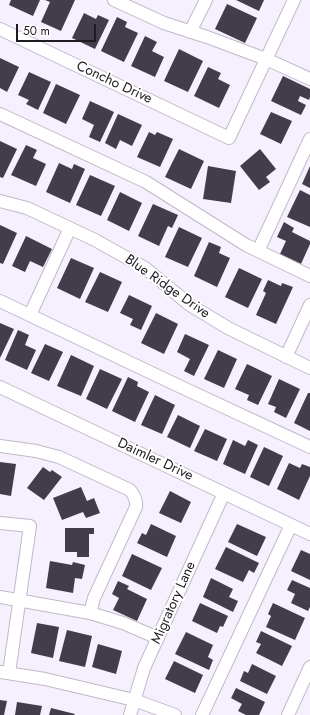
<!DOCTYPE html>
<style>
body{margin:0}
#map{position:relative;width:310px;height:715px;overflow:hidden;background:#f6effd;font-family:Jost,sans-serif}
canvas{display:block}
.scale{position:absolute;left:16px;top:24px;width:80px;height:18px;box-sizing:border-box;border:2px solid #1e1b21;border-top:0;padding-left:5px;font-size:12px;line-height:14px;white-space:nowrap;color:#1e1b21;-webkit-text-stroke:3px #fff;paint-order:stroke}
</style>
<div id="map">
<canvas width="310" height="715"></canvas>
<div class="scale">50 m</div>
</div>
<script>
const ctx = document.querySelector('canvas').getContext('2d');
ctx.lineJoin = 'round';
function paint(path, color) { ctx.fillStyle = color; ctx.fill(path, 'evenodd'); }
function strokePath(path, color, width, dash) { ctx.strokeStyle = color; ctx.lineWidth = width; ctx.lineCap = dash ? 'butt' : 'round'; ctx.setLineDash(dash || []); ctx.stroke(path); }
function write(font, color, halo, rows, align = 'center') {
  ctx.font = font + ' Jost,sans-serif'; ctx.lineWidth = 4; ctx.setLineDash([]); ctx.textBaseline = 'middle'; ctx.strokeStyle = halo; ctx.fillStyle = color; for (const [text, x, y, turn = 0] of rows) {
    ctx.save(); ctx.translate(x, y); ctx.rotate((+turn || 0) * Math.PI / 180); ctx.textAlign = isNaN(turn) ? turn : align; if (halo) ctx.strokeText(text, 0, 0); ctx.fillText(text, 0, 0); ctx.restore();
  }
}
paint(new Path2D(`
 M11,0H40L33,16L9,5Z
 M45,0H75L61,31L41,22L50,2Z
 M236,0H264L259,11Z
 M227,4L257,18L245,43L215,29Z
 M84,13L96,19L98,15L109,20L95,49L72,38Z
 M117,17L127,22L125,27L138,33L124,62L101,51Z
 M145,36L157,42L152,51L164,57L155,77L131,66Z
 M179,49L203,61L188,92L164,81Z
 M0,58L19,67L7,92L0,88Z
 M208,67L221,73L218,79L230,85L219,108L194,96Z
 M29,72L51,82L38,110L26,104L29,100L18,95Z
 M283,76L310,89V97L309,100L300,96L298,101L306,105L301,115L271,101Z
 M56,84L80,95L66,124L43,113Z
 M90,101L114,112L100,142L89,137L94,125L82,119Z
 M271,112L292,121L281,144L260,134Z
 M118,114L142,125L132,146L120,140L116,149L105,143Z
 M149,132L155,135L157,132L173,139L160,167L137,157Z
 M0,141L17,149L3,178L0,177Z
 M26,145L37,150L33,158L46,164L36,186L11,175Z
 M179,149L204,161L191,189L165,177Z
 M260,149L276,169L266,177L270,182L259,190L240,166Z
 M59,163L72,169L74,164L85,169L70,203L46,192Z
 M208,166L236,171L231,203L203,199Z
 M310,166V188L302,184Z
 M90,175L115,186L101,216L76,205Z
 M300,190L310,195V227L287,217Z
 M120,192L142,203L129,231L107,220Z
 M153,204L178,215L172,228L168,226L159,246L138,236Z
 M284,222L294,228L292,232L310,241V244L301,264L280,254L286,241L277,237Z
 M0,225L17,233L3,264L0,263Z
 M179,227L202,238L188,267L165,257Z
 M26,236L52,249L43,267L30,261L25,272L12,266Z
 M209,242L221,247L219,253L230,258L217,287L194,276Z
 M71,258L94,268L80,299L57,288Z
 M239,268L262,279L248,308L225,297Z
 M100,272L122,282L108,312L85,302Z
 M268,280L281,286L282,283L293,287L276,324L256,315L266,293L263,291Z
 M129,295L152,306L141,330L130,325L133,319L120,313Z
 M156,313L178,324L164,354L141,343Z
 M0,323L14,329L0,358Z
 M18,330L29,335L25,345L36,350L27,370L5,360Z
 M185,334L209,345L194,376L184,371L190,359L177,352Z
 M45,344L63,352L49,381L31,373Z
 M218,350L237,359L224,388L204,379Z
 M71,355L94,366L81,396L57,386Z
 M247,364L272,376L258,405L247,400L249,395L235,389Z
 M100,369L122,379L107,409L86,399Z
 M128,377L138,382L137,386L149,392L135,422L112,411Z
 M279,379L300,389L286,418L274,412L276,407L268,404Z
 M308,393H310V431L294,423Z
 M155,395L175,405L162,434L141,425Z
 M178,415L200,426L190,448L167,437Z
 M205,429L227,439L217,461L194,451Z
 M233,440L245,446L248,440L258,445L245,474L223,464Z
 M264,447L283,456L269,486L250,477Z
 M0,462L16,464L11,496L0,494Z
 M289,463L300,468L302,464L310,467V476L299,500L277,489Z
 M43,467L50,472L52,470L62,477L44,500L27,488Z
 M81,487L87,501L94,498L100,513L86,518L83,512L62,520L53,498Z
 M170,491L191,502L181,523L159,513Z
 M151,524L176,536L167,557L137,543L142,533L146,535Z
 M237,524L266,537L257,556L228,542Z
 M65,528H94V534H89V557H77V552H65Z
 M226,547L259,563L254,573L249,570L243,582L215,569Z
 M301,550L310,554V580L291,571Z
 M132,554L162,568L151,590L122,576Z
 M50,561L72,565L73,562L85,565L82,579L75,578L73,593L46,588Z
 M211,578L233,589L229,597L238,601L233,612L203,597Z
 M292,580L310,588V607L308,611L291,603L295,594L287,590Z
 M118,581L129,586L127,589L147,599L137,621L113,610L119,598L112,594Z
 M200,603L228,616L223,627L220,626L217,633L192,621Z
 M273,603L305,618L295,640L266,627L271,616L268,614Z
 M37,623L59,627L53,658L31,653Z
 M67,630L92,636L85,667L59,661Z
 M261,631L292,646L282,666L256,653L261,644L256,642Z
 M186,632L213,645L208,657L213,660L209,670L175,654Z
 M98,644L122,651L116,674L92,667Z
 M174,661L203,675L195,693L165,679Z
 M252,664L276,676L267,694L240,681L244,671L248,673Z
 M236,688L265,702L259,715H246L238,711L242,704L231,698Z
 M0,700L7,701L4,715H0Z
 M17,702L42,706L40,715H15Z
 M51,708L75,714L74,715H49Z`), '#433c4a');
const minor = new Path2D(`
 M114,0L164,23L207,37L266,59L310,79
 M0,29L229,138L294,0
 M190,32L206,0
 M0,114L146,182L246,245L310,276
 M0,201L27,208L95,240L145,268L190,305L228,328L310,368
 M258,251L310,139
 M0,301L179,386L310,447
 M30,315L70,228
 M286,357L310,305
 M0,387L310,534
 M0,446L36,451L59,457L130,490C134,495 137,500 136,507L94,598L90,613
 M0,523L30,526L9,673
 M0,597L90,613L123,623L158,638
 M0,672L45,679L134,700L175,715
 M130,715L144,668L224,493
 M202,715L291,525
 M288,715L310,667`);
strokePath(minor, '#c1b8c9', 14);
strokePath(minor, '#fff', 12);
write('14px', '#1e1b21', '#fff', [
 ["Concho Drive",114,83,25],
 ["Blue Ridge Drive",167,287,35],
 ["Daimler Drive",155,460,25],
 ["Migratory Lane",174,603,-66]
]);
</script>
